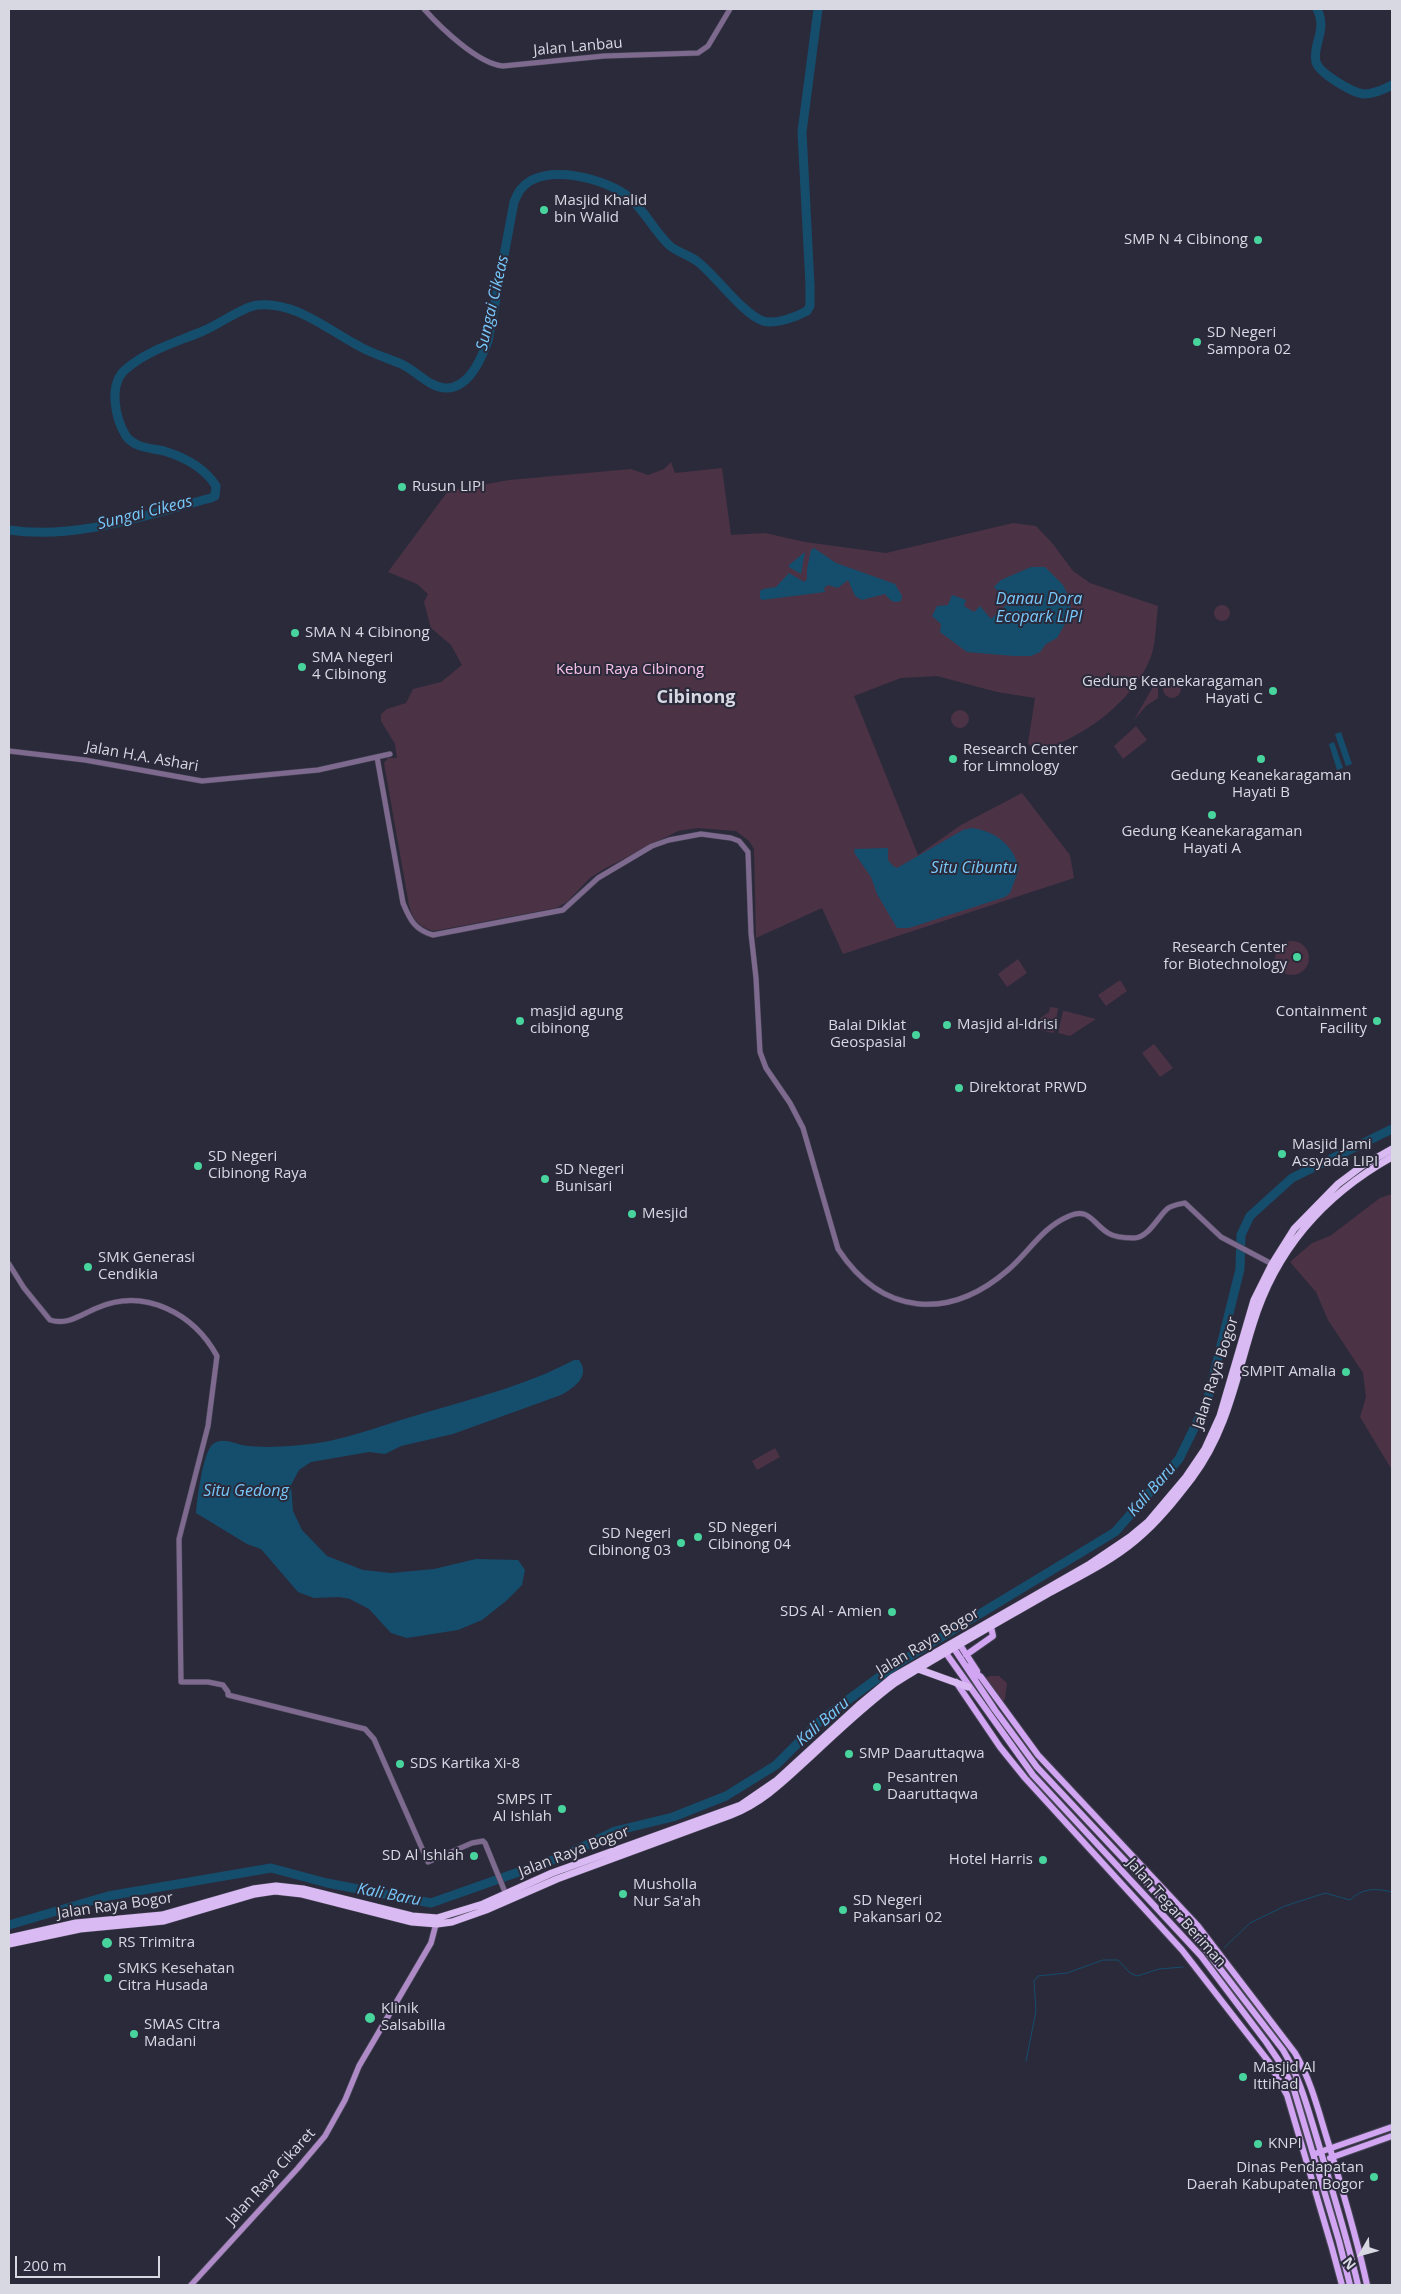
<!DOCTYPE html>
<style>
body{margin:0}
#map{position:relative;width:1401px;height:2294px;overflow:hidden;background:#2b2a3b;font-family:"Open Sans",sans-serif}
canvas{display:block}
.frame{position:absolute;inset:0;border:10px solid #d8d8e3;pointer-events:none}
.north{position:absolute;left:1336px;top:2229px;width:50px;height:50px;-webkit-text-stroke:4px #2b2a3b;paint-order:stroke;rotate:232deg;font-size:14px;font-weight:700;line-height:20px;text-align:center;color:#d8d8e3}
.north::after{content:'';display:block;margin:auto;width:18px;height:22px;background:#d8d8e3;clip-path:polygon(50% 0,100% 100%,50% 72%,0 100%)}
.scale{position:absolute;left:15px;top:2256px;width:145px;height:22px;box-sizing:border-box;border:2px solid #d8d8e3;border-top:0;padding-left:6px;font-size:15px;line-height:18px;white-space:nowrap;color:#d8d8e3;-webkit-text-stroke:4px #2b2a3b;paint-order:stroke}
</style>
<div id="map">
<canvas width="1401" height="2294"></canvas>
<div class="frame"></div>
<div class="north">N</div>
<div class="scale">200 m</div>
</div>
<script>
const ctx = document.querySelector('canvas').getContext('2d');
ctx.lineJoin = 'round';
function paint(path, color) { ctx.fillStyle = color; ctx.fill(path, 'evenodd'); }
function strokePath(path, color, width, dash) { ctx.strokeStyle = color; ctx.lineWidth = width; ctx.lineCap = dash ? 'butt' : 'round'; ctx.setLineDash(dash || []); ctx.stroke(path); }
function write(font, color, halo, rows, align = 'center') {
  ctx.font = font + ' "Open Sans",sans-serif'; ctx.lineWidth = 4; ctx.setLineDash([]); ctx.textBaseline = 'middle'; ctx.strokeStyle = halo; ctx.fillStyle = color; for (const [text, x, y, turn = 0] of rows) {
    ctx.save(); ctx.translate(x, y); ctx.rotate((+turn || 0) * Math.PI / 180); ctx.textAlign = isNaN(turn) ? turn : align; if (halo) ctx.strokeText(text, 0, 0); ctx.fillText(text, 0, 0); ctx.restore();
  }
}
paint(new Path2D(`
 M671,462L675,473L722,468L731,535L765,533L805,542L886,553L1013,523L1036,526L1053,544L1073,571L1090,583L1158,606C1156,621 1156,646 1150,659C1135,695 1097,727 1062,742C1053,746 1041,747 1032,749L1028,743L1035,698L997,692L937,676L901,678L854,696L918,855L961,825L1022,793L1070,855L1074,878L843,954L822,908L756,938L754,849L749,841L736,831L698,828L678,831L604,869L590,878L567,902L556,908L434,931C419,927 413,920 409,905L384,763L388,758H397L395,744L381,721V714L387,709L406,703L413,689L441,682L462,665L451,645L431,628L424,602L428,594L417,584L388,572L448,491L509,480L631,469L648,475L664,469Z
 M1214 613a8 8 0 1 1 16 0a8 8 0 1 1-16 0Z
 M1158,678V698L1146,706L1134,720Z
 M1163 689a9 9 0 1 1 18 0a9 9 0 1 1-18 0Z
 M951 719a9 9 0 1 1 18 0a9 9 0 1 1-18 0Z
 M1136,726L1147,740L1123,759L1114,746Z
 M1275 958a17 17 0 1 1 34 0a17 17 0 1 1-34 0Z
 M1018,959L1027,973L1007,987L998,974Z
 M1120,980L1127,991L1106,1006L1098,995Z
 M1050,1007L1058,1008L1054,1033L1029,1028L1031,1020L1035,1022L1049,1012Z
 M1063,1011H1065L1096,1019L1070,1036L1058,1033Z
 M1154,1044L1173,1068L1160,1077L1142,1053Z
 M1392,1194V1470L1360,1417L1366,1397L1363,1373L1328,1320L1316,1292L1290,1262L1312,1243L1330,1236L1380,1198Z
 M775,1448L780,1457L757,1470L752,1461Z
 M991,1676H999L1007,1683L1005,1699L1002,1703L983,1678Z`), '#4b3245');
paint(new Path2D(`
 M814,548L836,563L895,584L902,596L901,601C893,604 890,600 885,594L862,600L855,596L848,580L838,588L828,585L824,588L825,592L762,600L760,598V591L763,589L776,587L789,573L804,582L807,579V569L811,550Z
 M805,552L801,574L789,567V565Z
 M1031,567H1045L1063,585L1070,599L1071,613L1057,638L1046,644L1040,652L1031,656H1014L967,652L940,632L941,624L932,616L937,606L948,605L952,595L966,600L964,606L974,612L980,606L991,619L1008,603L994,587L1001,580Z
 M1341,732L1352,764L1346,766L1335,734Z
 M1334,742L1343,768L1337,770L1329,744Z
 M972,828C996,831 1014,846 1019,869L1010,893L1005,897L909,928H897L877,894L871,877L855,854L854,849L888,848V860L893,866L897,868L963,830Z
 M574,1360H579C591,1376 574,1388 561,1395L453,1434L401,1446L385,1454L369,1452L311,1462L299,1470L291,1485L293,1511L302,1530L327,1556L363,1570L391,1573L434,1569L476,1559L518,1560L525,1570L522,1585L506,1601L482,1620L458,1630L407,1638L391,1633L369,1609L350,1599L339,1597L314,1598L298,1592L261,1549L247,1544L196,1513C197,1500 203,1451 213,1444C222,1437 233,1443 242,1445C267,1449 293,1446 318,1443C354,1437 389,1423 424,1413C475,1398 527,1385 574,1360Z`), '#154e6d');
strokePath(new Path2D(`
 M1224,1948L1250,1923L1285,1906L1325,1893L1350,1900C1363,1888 1375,1888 1392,1892
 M1026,2061L1036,2011L1034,1981L1038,1976L1067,1973L1103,1960H1118L1130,1973L1137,1976L1159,1969L1183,1967`), '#154e6d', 1);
strokePath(new Path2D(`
 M1317,9C1328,31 1312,43 1316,62C1319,73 1351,92 1363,94C1373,94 1383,90 1392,85
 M9,530C77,540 146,515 211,498L215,496L216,486C204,467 184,457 164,451C150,448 135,448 126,436C115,418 108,384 126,369C148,350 177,342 203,331C218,325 244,306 258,305C294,301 327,329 357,345C370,353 385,357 399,363C415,369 428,387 445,388C469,389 481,359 488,341L514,202C516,198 518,192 521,189C543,161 608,179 630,198C645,211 654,231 669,245C678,253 690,255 698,262C716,276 743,314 763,321C775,325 796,317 807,311L810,306V285L802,132L818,9
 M9,1925L108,1896L271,1868L327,1883L431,1903L564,1856L615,1831L673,1817L726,1796L776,1765L822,1719L897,1664L1115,1532L1179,1459L1207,1402L1240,1269L1241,1235L1250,1216L1292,1178L1392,1129`), '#154e6d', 9);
const tertiary = new Path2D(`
 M424,9C440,27 478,64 503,66L604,56L698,53L708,46L730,9
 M9,751L85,760L202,781L318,770L390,754
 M377,757L403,903C410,920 415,930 433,935L563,910L598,878L652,846L669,840L701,834L731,838L739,841L748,852L751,933L756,978L760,1052L766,1068L790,1103L803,1128L838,1249C882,1316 949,1321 1008,1270C1028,1253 1042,1228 1067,1217C1089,1206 1092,1223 1108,1233C1114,1237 1127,1238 1134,1238C1148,1238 1158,1217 1167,1209C1172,1205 1180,1204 1185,1203L1221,1237L1272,1264
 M9,1264L24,1288L50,1320C67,1326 82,1314 97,1308C145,1287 194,1314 217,1356L208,1426L179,1539L181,1682H208L223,1685L228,1692V1695L365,1729L374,1739L428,1862L472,1843L483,1841L485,1843L507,1897`);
const secondary = new Path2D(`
 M191,2285L298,2168L325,2136L345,2100L359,2066L431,1943L437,1920`);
const primary = new Path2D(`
 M951,1644L995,1710L1037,1767L1191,1931L1283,2050C1301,2080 1308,2110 1318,2142C1332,2190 1347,2237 1358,2285
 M960,1645L977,1671
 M943,1649L1033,1775L1201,1956L1266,2042L1283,2067L1294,2090L1339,2241L1350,2285
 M966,1655L993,1636L991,1627
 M965,1665L981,1677L1038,1755L1198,1926L1295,2053C1312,2082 1319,2114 1329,2145C1343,2192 1357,2238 1367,2285
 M956,1682L1000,1747L1025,1778L1182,1950L1269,2062L1287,2095L1332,2248L1342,2285
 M1317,2153L1392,2127
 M1330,2158L1392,2136`);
const trunk = new Path2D(`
 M918,1669L968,1687
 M9,1938L76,1923L162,1915L253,1889L276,1886L303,1889L412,1916L437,1918L483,1904L552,1873L741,1805L776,1781L859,1705L893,1677L1090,1564L1130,1537L1148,1522L1186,1477L1205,1449L1220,1416L1254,1300L1272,1264L1294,1229L1338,1184L1362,1166L1392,1149
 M9,1944L80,1929L164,1921L255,1894L275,1891L302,1894L412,1922L437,1924L452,1922L486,1910L557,1879L731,1815C762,1803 784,1781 808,1759C836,1733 864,1706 895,1683C945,1652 997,1623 1049,1593C1078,1577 1110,1562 1136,1540C1158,1522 1175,1500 1192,1478C1227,1432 1236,1378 1253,1324C1276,1249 1324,1195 1392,1157`);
strokePath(tertiary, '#474656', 6);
strokePath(secondary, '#474656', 7);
strokePath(primary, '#474656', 8);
strokePath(trunk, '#474656', 8);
strokePath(tertiary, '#7f6a8f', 5);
strokePath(secondary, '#ae8bc7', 5.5);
strokePath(primary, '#d2a5f3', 6);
strokePath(trunk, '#dabaf3', 7);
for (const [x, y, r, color] of [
 [544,210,5,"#48d49d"],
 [1258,240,5,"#48d49d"],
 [1197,342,5,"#48d49d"],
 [402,487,5,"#48d49d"],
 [295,633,5,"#48d49d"],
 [302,667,5,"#48d49d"],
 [1273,691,5,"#48d49d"],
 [953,759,5,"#48d49d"],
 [1261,759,5,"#48d49d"],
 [1212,815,5,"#48d49d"],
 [1297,957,5,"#48d49d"],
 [520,1021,5,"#48d49d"],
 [1377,1021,5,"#48d49d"],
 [947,1025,5,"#48d49d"],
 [916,1035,5,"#48d49d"],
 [959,1088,5,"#48d49d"],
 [1282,1154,5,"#48d49d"],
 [198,1166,5,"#48d49d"],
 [545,1179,5,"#48d49d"],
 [632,1214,5,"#48d49d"],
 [88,1267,5,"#48d49d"],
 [1346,1372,5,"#48d49d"],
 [698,1537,5,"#48d49d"],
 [681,1543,5,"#48d49d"],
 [892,1612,5,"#48d49d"],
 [849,1754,5,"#48d49d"],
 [400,1764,5,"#48d49d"],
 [877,1787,5,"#48d49d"],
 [562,1809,5,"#48d49d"],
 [474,1856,5,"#48d49d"],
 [1043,1860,5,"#48d49d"],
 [623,1894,5,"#48d49d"],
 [843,1910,5,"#48d49d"],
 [107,1943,6,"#48d49d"],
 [108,1978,5,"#48d49d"],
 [370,2018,6,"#48d49d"],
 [134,2034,5,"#48d49d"],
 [1243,2077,5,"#48d49d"],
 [1258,2144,5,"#48d49d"],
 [1374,2177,5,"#48d49d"]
]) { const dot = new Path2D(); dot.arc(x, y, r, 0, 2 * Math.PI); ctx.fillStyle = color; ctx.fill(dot); strokePath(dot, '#2b2a3b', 2); }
write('15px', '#d8d8e3', '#2b2a3b', [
 ["Jalan Lanbau",578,47,-5],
 ["Jalan H.A. Ashari",142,757,10],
 ["Jalan Raya Bogor",1216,1373,-72],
 ["Jalan Raya Bogor",928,1642,-31],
 ["Jalan Raya Bogor",574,1852,-21],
 ["Jalan Raya Bogor",115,1906,-8],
 ["Jalan Tegar Beriman",1176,1913,48],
 ["Jalan Raya Cikaret",271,2177,-48]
]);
write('15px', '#d8d8e3', '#2b2a3b', [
 ["Masjid Khalid",554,201],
 ["bin Walid",554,218],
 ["SMP N 4 Cibinong",1248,240,"right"],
 ["SD Negeri",1207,333],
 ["Sampora 02",1207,350],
 ["Rusun LIPI",412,487],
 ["SMA N 4 Cibinong",305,633],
 ["SMA Negeri",312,658],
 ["4 Cibinong",312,675],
 ["Gedung Keanekaragaman",1263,682,"right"],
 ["Hayati C",1263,699,"right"],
 ["Research Center",963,750],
 ["for Limnology",963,767],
 ["Gedung Keanekaragaman",1261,776,"center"],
 ["Hayati B",1261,793,"center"],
 ["Gedung Keanekaragaman",1212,832,"center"],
 ["Hayati A",1212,849,"center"],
 ["Research Center",1287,948,"right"],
 ["for Biotechnology",1287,965,"right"],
 ["masjid agung",530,1012],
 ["cibinong",530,1029],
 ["Containment",1367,1012,"right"],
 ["Facility",1367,1029,"right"],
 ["Masjid al-Idrisi",957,1025],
 ["Balai Diklat",906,1026,"right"],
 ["Geospasial",906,1043,"right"],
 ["Direktorat PRWD",969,1088],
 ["Masjid Jami",1292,1145],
 ["Assyada LIPI",1292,1162],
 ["SD Negeri",208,1157],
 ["Cibinong Raya",208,1174],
 ["SD Negeri",555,1170],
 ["Bunisari",555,1187],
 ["Mesjid",642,1214],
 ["SMK Generasi",98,1258],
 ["Cendikia",98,1275],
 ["SMPIT Amalia",1336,1372,"right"],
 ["SD Negeri",708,1528],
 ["Cibinong 04",708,1545],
 ["SD Negeri",671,1534,"right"],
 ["Cibinong 03",671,1551,"right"],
 ["SDS Al - Amien",882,1612,"right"],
 ["SMP Daaruttaqwa",859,1754],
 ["SDS Kartika Xi-8",410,1764],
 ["Pesantren",887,1778],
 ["Daaruttaqwa",887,1795],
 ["SMPS IT",552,1800,"right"],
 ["Al Ishlah",552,1817,"right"],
 ["SD Al Ishlah",464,1856,"right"],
 ["Hotel Harris",1033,1860,"right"],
 ["Musholla",633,1885],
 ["Nur Sa'ah",633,1902],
 ["SD Negeri",853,1901],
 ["Pakansari 02",853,1918],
 ["RS Trimitra",118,1943],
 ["SMKS Kesehatan",118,1969],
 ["Citra Husada",118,1986],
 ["Klinik",381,2009],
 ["Salsabilla",381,2026],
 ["SMAS Citra",144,2025],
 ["Madani",144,2042],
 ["Masjid Al",1253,2068],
 ["Ittihad",1253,2085],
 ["KNPI",1268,2144],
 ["Dinas Pendapatan",1364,2168,"right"],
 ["Daerah Kabupaten Bogor",1364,2185,"right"]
], 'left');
write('15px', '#f8c0eb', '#2b2a3b', [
 ["Kebun Raya Cibinong",630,670]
]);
write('italic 16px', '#77c9fb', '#2b2a3b', [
 ["Sungai Cikeas",493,303,-77],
 ["Sungai Cikeas",145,513,-14],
 ["Danau Dora",1039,599],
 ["Ecopark LIPI",1039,617],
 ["Situ Cibuntu",974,868],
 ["Kali Baru",1152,1490,-49],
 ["Situ Gedong",246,1491],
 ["Kali Baru",823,1722,-41],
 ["Kali Baru",389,1895,11]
]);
write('bold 18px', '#d8d8e3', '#2b2a3b', [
 ["Cibinong",696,698]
]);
</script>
